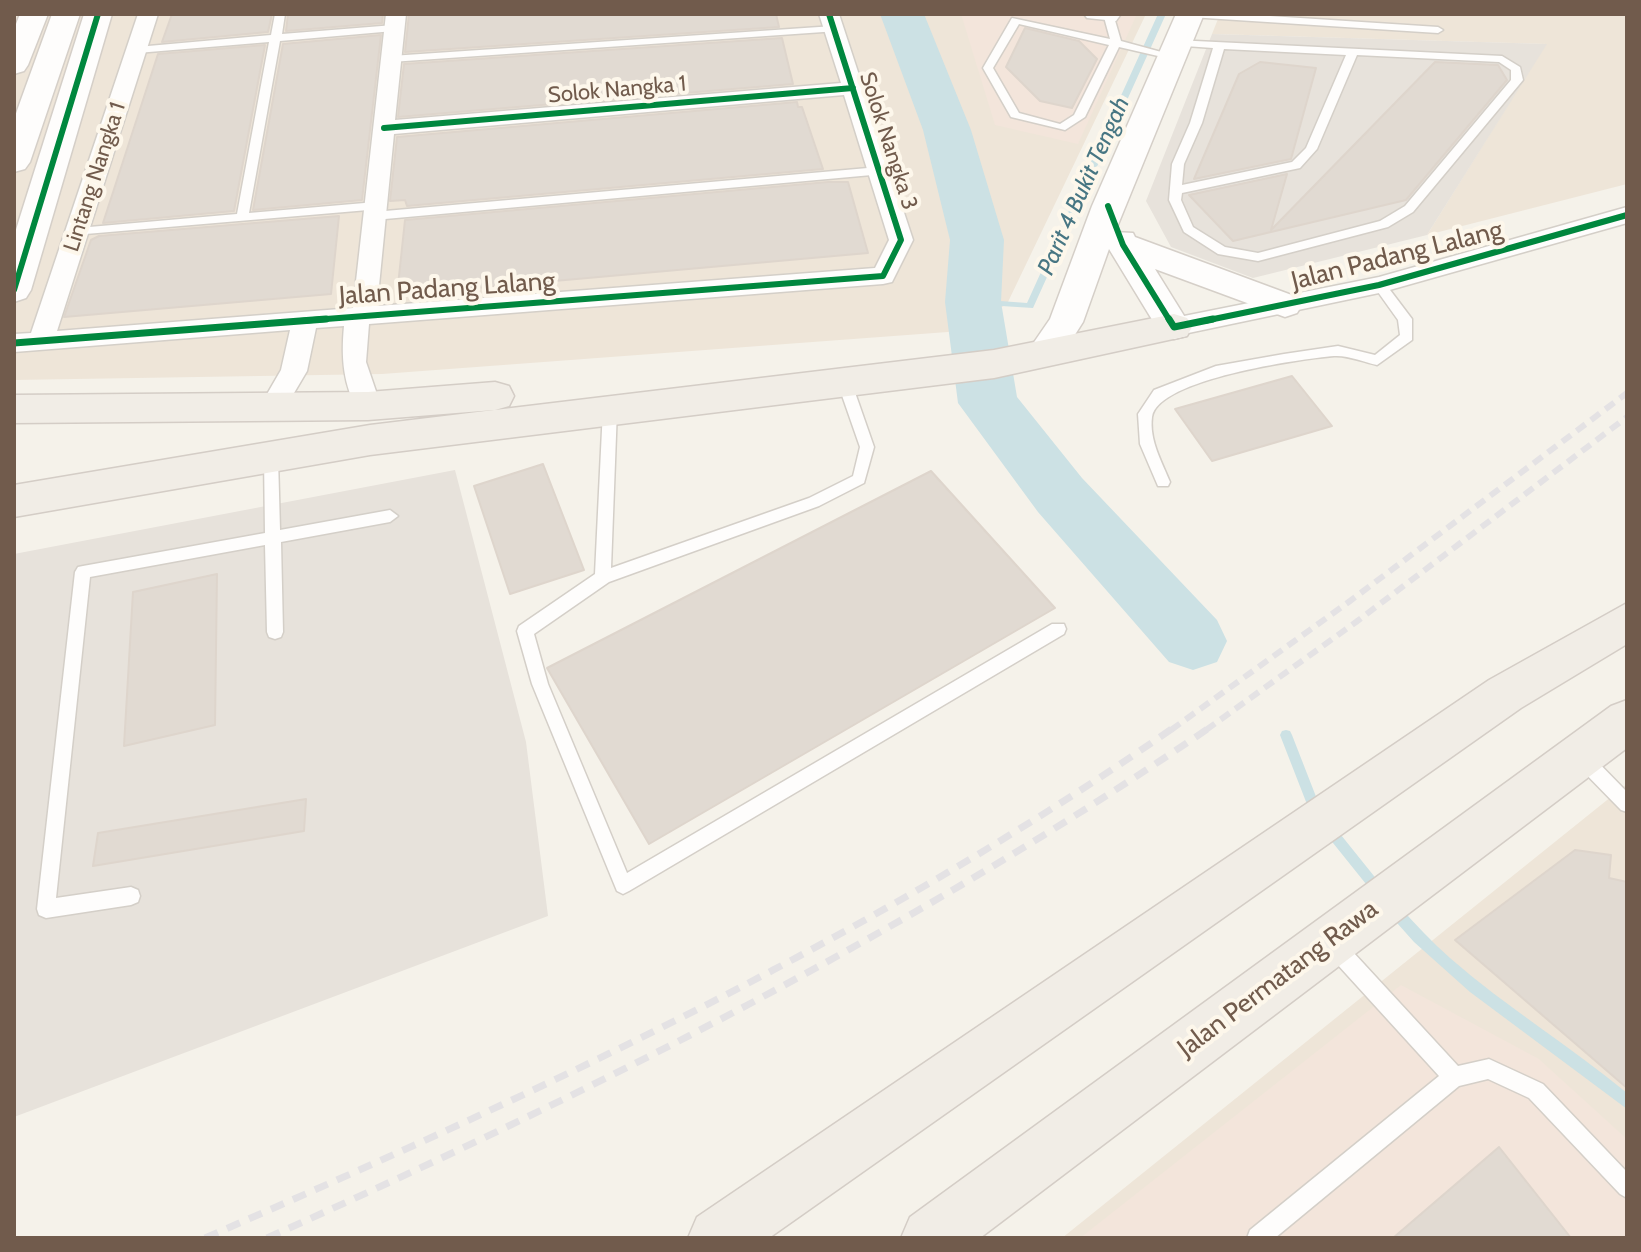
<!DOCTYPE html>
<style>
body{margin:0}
#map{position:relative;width:1641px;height:1252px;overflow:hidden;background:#f5f2ea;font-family:Cabin,sans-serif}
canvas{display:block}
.frame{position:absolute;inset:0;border:16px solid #715b4c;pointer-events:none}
</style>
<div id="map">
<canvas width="1641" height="1252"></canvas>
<div class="frame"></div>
</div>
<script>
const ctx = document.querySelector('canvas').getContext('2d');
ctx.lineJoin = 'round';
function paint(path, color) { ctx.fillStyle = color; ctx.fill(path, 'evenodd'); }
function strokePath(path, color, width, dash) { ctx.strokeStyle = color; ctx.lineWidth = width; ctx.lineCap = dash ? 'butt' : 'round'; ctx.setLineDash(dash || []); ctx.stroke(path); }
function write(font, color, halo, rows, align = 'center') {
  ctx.font = font + ' Cabin,sans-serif'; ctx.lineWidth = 8; ctx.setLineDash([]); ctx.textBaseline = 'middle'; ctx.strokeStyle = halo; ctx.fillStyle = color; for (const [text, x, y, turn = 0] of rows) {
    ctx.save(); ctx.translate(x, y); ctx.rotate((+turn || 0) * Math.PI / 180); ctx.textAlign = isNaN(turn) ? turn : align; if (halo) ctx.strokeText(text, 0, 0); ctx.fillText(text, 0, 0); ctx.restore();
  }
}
paint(new Path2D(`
 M14,14H1146L1007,304L961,331L382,374L14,380Z
 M1220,14H1627V184L1427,235L1546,44L1212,34Z
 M1627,784V1238H1062Z`), '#eee5d8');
paint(new Path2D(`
 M961,14H1137L1078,144L995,125Z
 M1401,985L1539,1059L1627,1139V1238H1080Z`), '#f3e5db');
paint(new Path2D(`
 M1212,34L1547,44L1427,235L1253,278L1171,247L1146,201Z
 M455,470L526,742L548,916L14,1117V554Z`), '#e7e2db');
paint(new Path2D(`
 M1158,14H1166L1033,308L970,304V300L973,299L1027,303Z
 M1286,730L1290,731L1292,735L1322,812L1320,816L1316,818L1312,816L1310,812L1280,735L1282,731Z
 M1329,823L1333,825L1382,886L1384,890L1382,894L1378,896L1374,894L1325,833L1323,829L1325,825Z
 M1394,904L1399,906C1415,924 1432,942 1450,958C1506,1007 1570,1046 1627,1093V1109L1470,992L1414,942L1389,914L1388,910L1389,906Z`), '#cce1e4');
paint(new Path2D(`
 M880,14H924L971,130L1004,240L1001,302L1017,397L1082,478L1217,620L1227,641L1217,662L1193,670L1169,662L1038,512L958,403L945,302L950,240L923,130Z`), '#cce1e4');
const building = new Path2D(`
 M172,14H272L268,32L162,42Z
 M288,14H383L382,23L286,31Z
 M409,14H776L779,27L405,52Z
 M1025,28L1079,41L1097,59L1072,108L1040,101L1006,67Z
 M381,35L362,200L253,210L283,44Z
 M782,38L793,84L398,117L404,64Z
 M265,45L234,211L103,223L158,54Z
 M1260,62L1316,68L1291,159L1194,179L1239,74Z
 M1435,62L1498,65L1507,80L1406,200L1233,241L1189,195L1287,174L1271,230Z
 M797,102L798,107H802L823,169L407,206L405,200L390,201L397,137Z
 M828,182H848L868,253L397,295L405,220Z
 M339,216L331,294L64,317L91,240L99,236Z
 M1292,376L1332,426L1212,461L1175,409Z
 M543,464L584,570L510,594L474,486Z
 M931,471L1055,608L649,844L547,668Z
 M217,574L215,725L124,746L133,592Z
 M306,799L304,831L93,866L98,833Z
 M1575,850L1611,855L1609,878L1627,882V1088L1455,940Z
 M1499,1147L1571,1238H1393Z`);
paint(building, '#e1dad2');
strokePath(building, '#ded5cc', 2);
const lane = new Path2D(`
 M275,14H285L282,34L394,25L399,28L394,31L280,41L249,213L376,202L380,203V209L74,235V229L78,228L237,214L269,42L137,53L132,50L137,47L271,35Z
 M1110,14L1114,17L1121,41L1176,56L1171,59L1119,47L1085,117L1065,130L1011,117L983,68L1012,18L1110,39L1104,17ZM1019,24L1109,45L1074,115L1060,124L1019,113L993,68Z
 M1185,14H1239L1438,27L1443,30L1438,33L1190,17Z
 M834,26L838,27V31L391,62L386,59L391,56Z
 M1175,40L1502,56L1520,67L1523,80L1413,212L1388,227L1258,261L1218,254L1184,232L1169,200L1172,164L1190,123L1213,48L1171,45V41ZM1224,49L1346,55L1306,148L1292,162L1182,185L1184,164L1202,123ZM1357,55L1499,62L1511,70V80L1405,206L1380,221L1258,253L1225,247L1193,227L1181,200L1182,193L1300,168L1317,149Z
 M879,167L883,168V174L374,220L368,216L374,212Z
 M1379,281L1384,282L1412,319V340L1377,365C1364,362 1348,355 1334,356C1300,359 1158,379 1152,417C1149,440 1162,462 1170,482L1168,486H1158L1140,444L1138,414L1154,390L1216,366L1284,354L1338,346L1375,355L1400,335L1398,320L1373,285Z
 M844,376L851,381L874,447L864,483L819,506L609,582L534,634L548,684L627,873L1052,624H1064L1066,629L1064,634L629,891L623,894L617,891L532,684L517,631L519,626L595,574L603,409L610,404L617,409L611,568L809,498L853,476L860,447L837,381Z
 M271,452L278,458L280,530L390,510L398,516L390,522L281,542L283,632L281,637L275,639L269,637L267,632L265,545L90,577L56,898L131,887L138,890L140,896L138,902L131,905L46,918L39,915L37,909L75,572L78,567L83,566L265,533L264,458Z
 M1581,749L1587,751L1627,792V812L1621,810L1575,763L1572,757L1575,751Z
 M1334,937L1341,939L1458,1066L1489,1059L1543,1084L1627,1172V1198L1620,1194L1529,1098L1488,1079L1459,1086L1275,1238H1247L1250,1230L1439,1076L1327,953L1325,946L1327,939Z`);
const street = new Path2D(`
 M138,14H158L57,331L353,308L386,14H406L395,120L841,83L819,14H839L913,240L892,282L883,284L369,324L366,362L381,406L377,413L368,416L359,413C343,385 341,358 344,326L316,328L307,371L281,415L272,418L263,415L259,408L281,370L290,330L14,352V334L31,333ZM844,95L889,240L875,268L377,306L394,134Z
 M1084,14H1121L1116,21L1087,18Z
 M1627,207V223L1379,293L1174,336L1165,333L1162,327L1165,321L1174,318L1379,277Z`);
const secondary = new Path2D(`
 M20,14H48L28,65L24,71L14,74V29Z
 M52,14H80L30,162L25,169L14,172V119Z
 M84,14H112L31,290L26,298L14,302V236Z
 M1176,14H1204L1115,232L1133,233L1135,237L1297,297L1302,305L1297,313L1285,317L1155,269L1191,327L1186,336L1174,339L1162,336L1109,249L1083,322L1059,360L1046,364L1033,360L1028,351L1050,319L1092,206Z`);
const primary = new Path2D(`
 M1174,314L1187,318L1192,327L1187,336L994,378L370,455L14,517V485L370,425L494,410L368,420L14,423V395L368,392L495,382L509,386L514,396L509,406L495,410L994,350Z
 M1627,603V644L1521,708L769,1238H688L697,1217L1489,680Z
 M1627,700V748L980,1238H901L910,1217L1611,706Z`);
strokePath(lane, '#d4cfc8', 3);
strokePath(street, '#d4cfc8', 3);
strokePath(secondary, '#d5cfc8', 3);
strokePath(primary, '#d4cdc6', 3);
paint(lane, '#fefdfc');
paint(street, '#fefdfc');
paint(secondary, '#fefdfc');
paint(primary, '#f1ede6');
strokePath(new Path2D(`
 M1171,730L1350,601L1627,393
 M1206,730L1356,622L1627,417`), '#e4e2e4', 6, [11, 7]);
strokePath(new Path2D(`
 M205,1238C541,1092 872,938 1173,728
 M267,1238C594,1092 912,930 1209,728`), '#e4e2e4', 7, [14, 10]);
strokePath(new Path2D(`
 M384,128L853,88
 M1108,206L1123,245L1170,321
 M14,290L98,14
 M300,321L883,276L901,240L829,14
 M1204,321L1379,285L1627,215`), '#00873e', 6);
strokePath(new Path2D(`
 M1169,319L1174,327L1213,319
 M14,343L326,319`), '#00873e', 7);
write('22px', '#715b4c', '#fdf7eb', [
 ["Solok Nangka 1",617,90,-5],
 ["Solok Nangka 3",888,141,72],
 ["Lintang Nangka 1",95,177,-72]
]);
write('italic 24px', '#477683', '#fdf7eb', [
 ["Parit 4 Bukit Tengah",1084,186,-66]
]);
write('26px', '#715b4c', '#fdf7eb', [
 ["Jalan Padang Lalang",1397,256,-14],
 ["Jalan Padang Lalang",447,289,-4],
 ["Jalan Permatang Rawa",1278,979,-37]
]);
</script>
